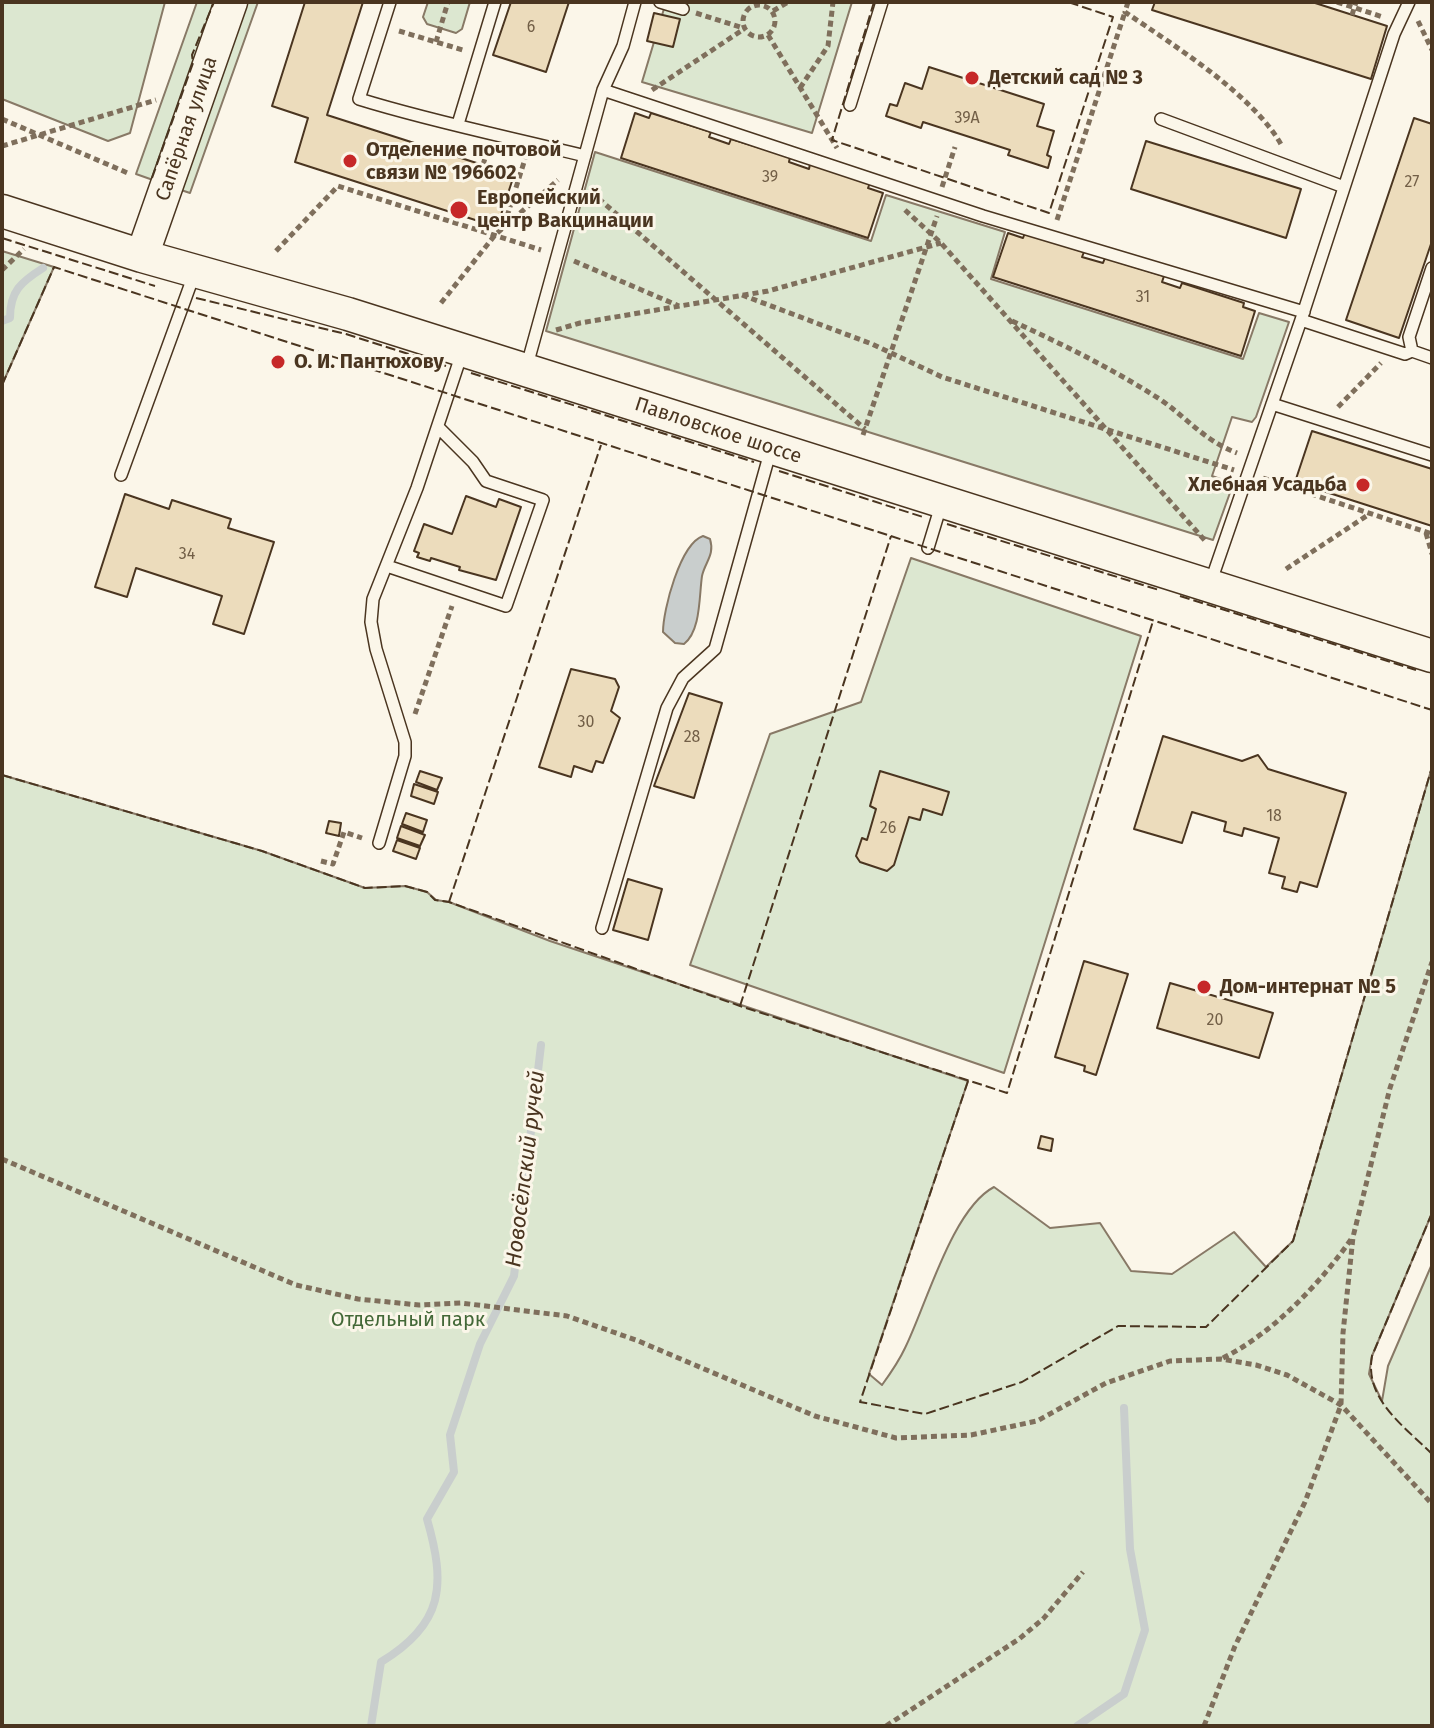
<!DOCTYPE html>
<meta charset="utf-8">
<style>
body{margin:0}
#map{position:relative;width:1434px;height:1728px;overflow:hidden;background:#fbf6e9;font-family:"Fira Sans",sans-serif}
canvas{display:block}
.frame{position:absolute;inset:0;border:4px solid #4a3520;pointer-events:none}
</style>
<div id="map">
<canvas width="1434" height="1728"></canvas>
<div class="frame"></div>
</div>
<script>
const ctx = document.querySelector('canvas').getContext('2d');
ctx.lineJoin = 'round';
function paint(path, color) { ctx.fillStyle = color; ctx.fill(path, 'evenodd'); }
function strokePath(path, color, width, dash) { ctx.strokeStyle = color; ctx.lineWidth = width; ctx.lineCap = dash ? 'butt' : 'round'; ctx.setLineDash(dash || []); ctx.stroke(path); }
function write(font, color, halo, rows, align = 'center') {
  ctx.font = font + ' "Fira Sans",sans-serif'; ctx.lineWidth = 6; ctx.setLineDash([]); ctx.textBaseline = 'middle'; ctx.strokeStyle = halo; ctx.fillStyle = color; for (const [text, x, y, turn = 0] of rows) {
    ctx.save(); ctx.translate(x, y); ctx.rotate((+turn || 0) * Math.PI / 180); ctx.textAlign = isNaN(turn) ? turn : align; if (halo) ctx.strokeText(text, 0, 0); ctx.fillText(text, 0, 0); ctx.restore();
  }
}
const green = new Path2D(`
 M2,2H165L130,133L108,141L2,99Z
 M197,2H216L153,180L136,174Z
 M247,2H258L190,193L181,190Z
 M428,2H470L462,29L456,33L427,24L423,17Z
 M666,2H852L812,133L642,82Z
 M595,152L871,241L886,195L1005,232L991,279L1243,359L1259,313L1289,322L1256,417L1252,422L1232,417L1212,476L1226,481L1231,490L1213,540L546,331Z
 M2,251L54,267L2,385Z
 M911,558L1141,636L1004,1073L690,965L770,734L861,702Z
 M1432,767V1213L1372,1356L1369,1374L1382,1401L1388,1366L1432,1264V1726H2V775L262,851L365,888L405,886L427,892L436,900L449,902L550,941L968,1081L869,1374L882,1385C890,1374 899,1361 905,1348C926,1306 952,1209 994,1187L1050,1228L1100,1223L1131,1271L1172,1274L1234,1232L1266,1267L1293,1241Z`);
paint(green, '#dce7d0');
strokePath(green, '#887966', 2);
const water = new Path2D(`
 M703,536L710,539C715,555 705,562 702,576C699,596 701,631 684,644L675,643L663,632C663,610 680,544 703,536Z`);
paint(water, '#c9cecd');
strokePath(water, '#887966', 2);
strokePath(new Path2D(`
 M2,321L10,318C10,291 21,282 43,268
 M371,1726L381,1662C444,1624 446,1585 427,1519L454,1472L450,1435L480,1344L514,1276L541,1045
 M1077,1726L1124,1694L1145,1630L1130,1549L1124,1408`), '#c9cecd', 8);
const building = new Path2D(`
 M305,2H363L327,115L514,175L497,227L295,162L308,118L272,106Z
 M511,2H569L546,72L493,55Z
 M1155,2H1312L1387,26L1371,79L1152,10Z
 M654,13L680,19L673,47L647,41Z
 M929,67L1044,104L1037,126L1054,131L1047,155L1051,157L1048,168L1008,155L1010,150L923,122L921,128L886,116L890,104L897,106L905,83L922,89Z
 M635,113L649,118L651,113L711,132L709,137L729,144L731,139L790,157L789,162L809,169L810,164L870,183L868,188L883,193L868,238L621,158Z
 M1414,118L1432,124V241L1399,338L1346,320Z
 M1146,141L1301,189L1286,238L1131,189Z
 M1008,233L1023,238L1025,233L1084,252L1082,257L1103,263L1105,258L1164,276L1162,282L1180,288L1182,283L1244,303L1243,307L1255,311L1241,356L993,277Z
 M1312,431L1432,469V526L1295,482Z
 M125,494L169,509L172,500L231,519L228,528L274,542L244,634L213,624L222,596L136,568L127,597L95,587Z
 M466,496L496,507L499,499L521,507L496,580L459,570L460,567L431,558L430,561L417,557L419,553L414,551L424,524L452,534Z
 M571,669L615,679L619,687L611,711L620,718L603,763L596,761L592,772L574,766L571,777L539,767Z
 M689,693L722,703L694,798L654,786Z
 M1163,736L1242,761L1258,755L1268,769L1346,793L1317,887L1300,882L1297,892L1282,888L1285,877L1269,873L1279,838L1244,828L1242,836L1224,831L1226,822L1192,812L1182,843L1134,829Z
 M420,771L442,778L437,790L416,782Z
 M880,771L949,792L942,815L923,809L920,820L909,817L894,865L887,871L860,862L856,856L862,838L867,840L876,809L870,806Z
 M414,784L438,792L434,804L411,796Z
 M406,813L427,820L423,832L402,824Z
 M329,821L341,823L339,836L326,833Z
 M401,826L425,835L420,846L397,838Z
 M397,840L420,848L416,859L393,851Z
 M628,879L662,889L648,940L613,930Z
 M1084,961L1128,974L1096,1075L1084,1071L1085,1066L1055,1057Z
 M1170,983L1273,1013L1259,1058L1157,1028Z
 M1041,1136L1053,1139L1051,1151L1038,1148Z`);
paint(building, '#ecdcbc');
strokePath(building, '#4a3520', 2);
const lane = new Path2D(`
 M390,2L359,99C433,122 509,137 585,156
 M660,2L683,9
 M603,90L983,216L1304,312
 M850,105L882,2
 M1161,119L1344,187
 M458,124L495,2
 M1432,268L1409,337L1412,351L1432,358
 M1301,320L1405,354L1412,351
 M526,369L603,90L623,46L635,2
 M1272,404L1432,455
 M121,475L195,272
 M928,548L942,502
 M387,566L506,606L543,500L486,481L473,462L438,427
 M1210,584L1301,320L1394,34L1409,2
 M379,843L405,756V742L376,649L371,622L373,599L417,488L462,353
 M602,928L667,708L683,678L715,649L771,449`);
const secondary = new Path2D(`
 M2,211L142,256L348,314L1432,656
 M142,256L231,2`);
strokePath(lane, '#4a3520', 14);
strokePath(secondary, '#4a3520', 35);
strokePath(new Path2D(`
 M1128,2L1125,12C1173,45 1254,95 1282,146
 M1337,2L1383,17
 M743 21a16 16 0 1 1 32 0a16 16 0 1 1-32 0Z
 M773,11L788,2
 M696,13L743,28
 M1352,15L1356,2
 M1418,21L1432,50
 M399,31L463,50
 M768,35L837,148
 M436,42L448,2
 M800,88L828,46L833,2
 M652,90L744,29
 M2,119L130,174
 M2,146L156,100
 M483,165L487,151
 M942,187L955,147
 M591,192L865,429
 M905,210L941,243L1207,543
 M1057,220L1125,12
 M504,226L525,159
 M276,251L338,186L541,250
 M574,261L679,306
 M2,270L24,249
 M742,295L872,344L942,377L1234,470
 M441,303L495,235L558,180
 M1012,321C1064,345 1113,369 1161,400C1188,419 1205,441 1237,453
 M556,330L580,323L768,291L941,243
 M1338,407L1381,363
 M863,435L937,216
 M1263,478L1432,534
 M1426,533L1432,554
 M1286,569L1368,515
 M415,714L452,606
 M321,861L333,864L344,832L362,838
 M2,1159L296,1285L358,1299L419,1305L461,1303L567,1316L636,1340L815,1416L896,1438L971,1435L1037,1421L1106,1383L1170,1361L1221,1359L1256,1365L1287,1375L1341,1405L1432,1504
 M1223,1358C1273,1333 1320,1284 1352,1238
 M886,1726L1019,1639L1043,1619L1083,1572
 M1204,1726L1235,1646L1305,1502L1341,1405L1343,1333L1353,1237L1390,1088L1432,962`), '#7f6f5c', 5, [6, 4]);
strokePath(lane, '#fbf6e9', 11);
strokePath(secondary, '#fbf6e9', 32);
strokePath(new Path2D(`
 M874,2L832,140L1049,213L1113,17L1068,2
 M152,178L193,63L192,55L214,2
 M2,238L155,286
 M196,298L346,334L446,366
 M471,373L754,462
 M2,385L54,267L1432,710
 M779,471L923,517
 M947,524L1159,590
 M1180,596L1416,670
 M2,775L262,851L365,888L405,886L427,892L435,900L449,902L740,1006L1007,1093L1153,621
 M449,902L601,445
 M740,1006L891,536
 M968,1081L860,1402L925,1414L1022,1382L1118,1326L1206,1327L1293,1241L1432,767
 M1432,1213L1372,1356C1364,1399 1404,1426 1432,1454`), '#4a3520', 2, [10, 4]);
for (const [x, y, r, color] of [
 [972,78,8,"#c62828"],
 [350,161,8,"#c62828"],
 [459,210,10,"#c62828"],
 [278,362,8,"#c62828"],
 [1363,485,8,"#c62828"],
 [1204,987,8,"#c62828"]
]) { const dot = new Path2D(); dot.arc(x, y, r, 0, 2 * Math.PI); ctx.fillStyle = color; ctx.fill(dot); strokePath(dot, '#fbf6e9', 3); }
write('16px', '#725f47', null, [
 ["6",531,28],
 ["39А",967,119],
 ["39",770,178],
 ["27",1412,183],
 ["31",1143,298],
 ["34",187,555],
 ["30",586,723],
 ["28",692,738],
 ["18",1274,817],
 ["26",888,829],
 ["20",1215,1021]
]);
write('bold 20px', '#4a3520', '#fbf6e9', [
 ["Детский сад № 3",988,78],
 ["Отделение почтовой",366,150],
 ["связи № 196602",366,173],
 ["Европейский",477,198],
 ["центр Вакцинации",477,221],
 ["О. И. Пантюхову",294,362],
 ["Хлебная Усадьба",1347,485,"right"],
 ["Дом-интернат № 5",1220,987]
], 'left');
write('20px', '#4a3520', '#fbf6e9', [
 ["Сапёрная улица",187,129,-71],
 ["Павловское шоссе",718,431,18]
]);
write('20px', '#436837', '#fbf6e9', [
 ["Отдельный парк",408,1320]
]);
write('italic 22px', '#4a3520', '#fbf6e9', [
 ["Новосёлский ручей",526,1169,-83]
]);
</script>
